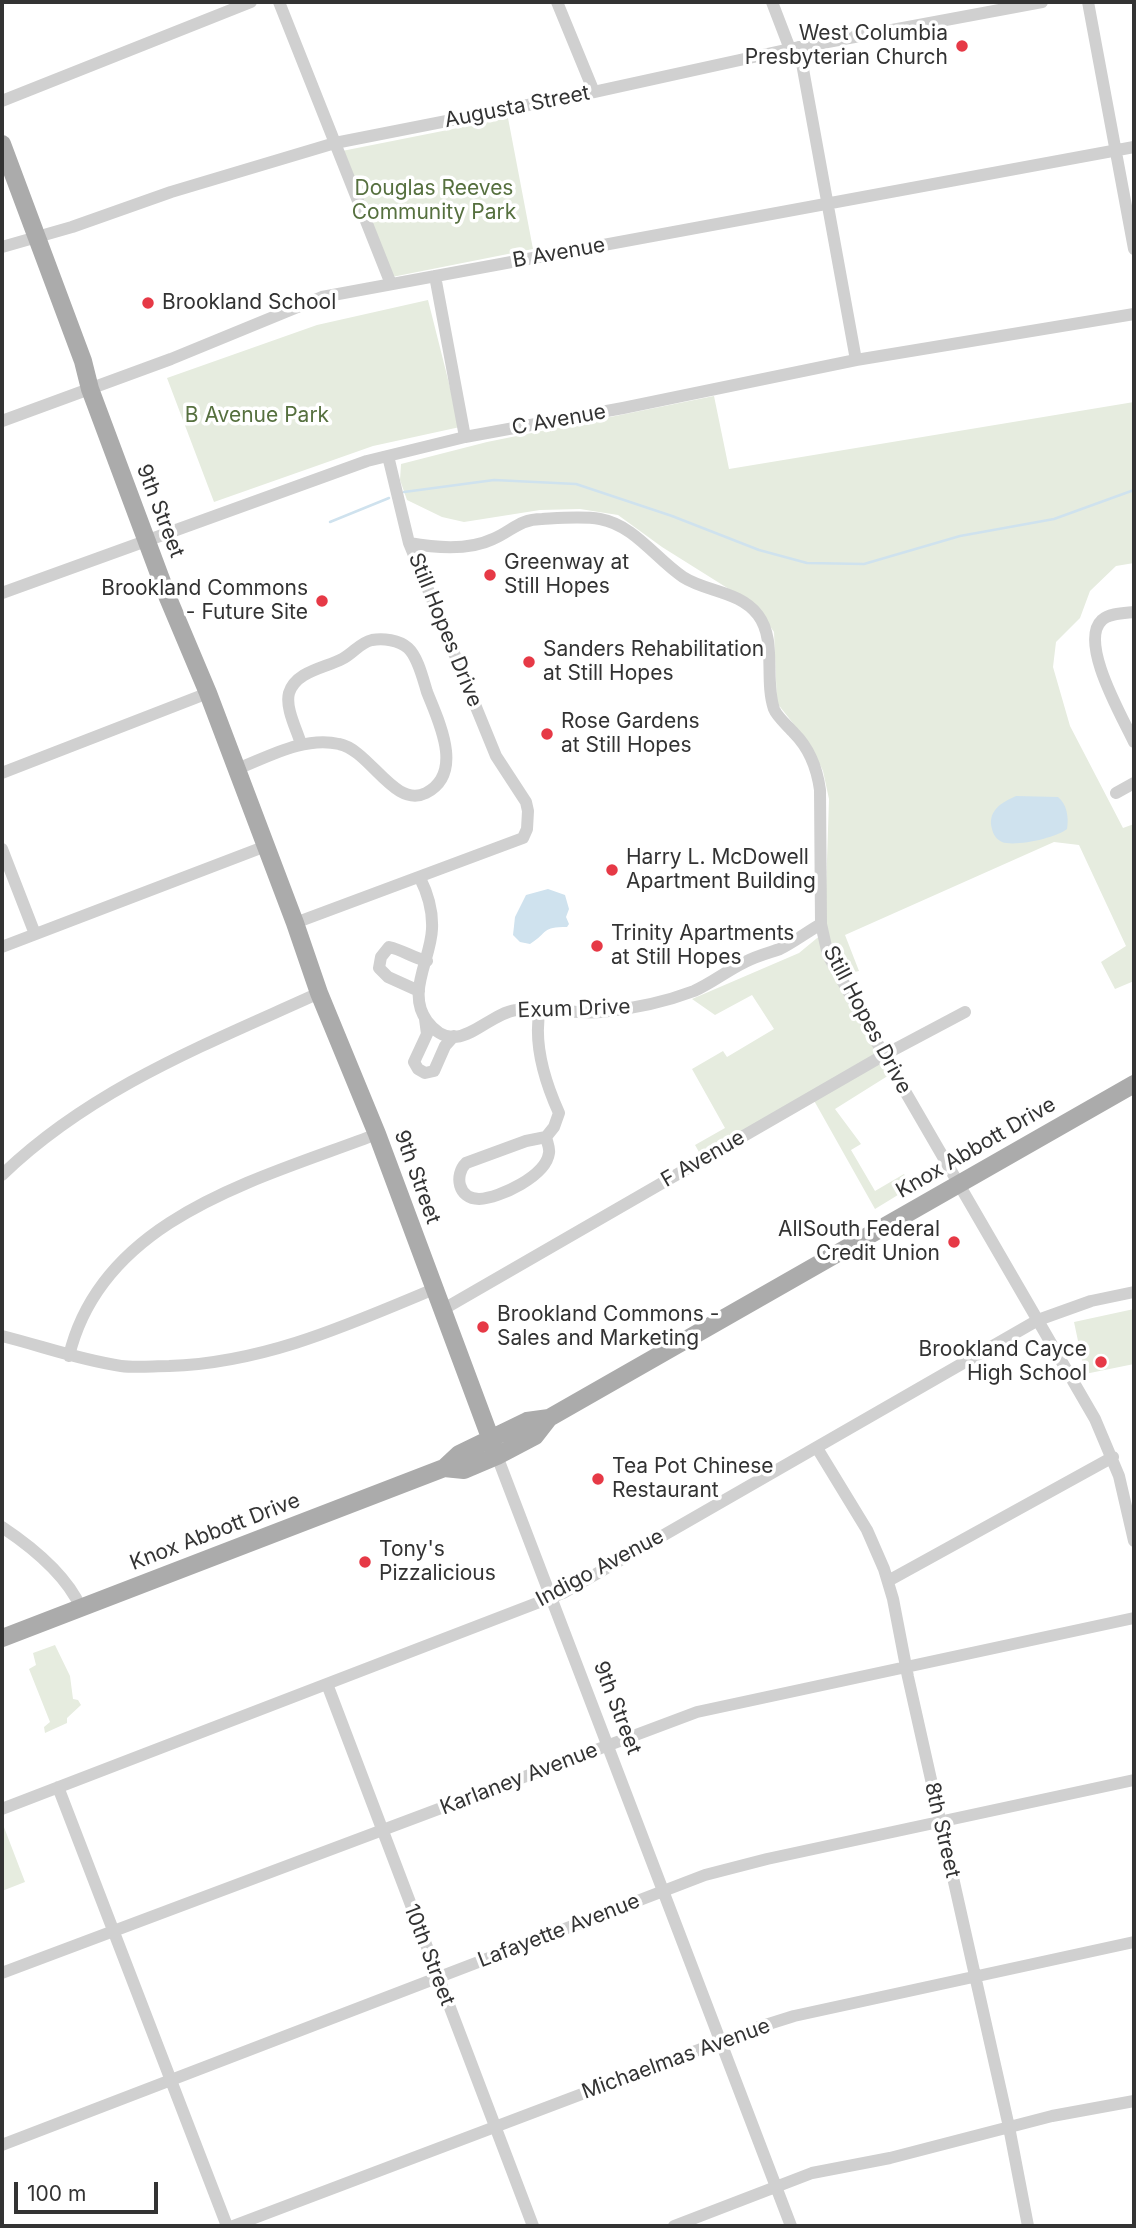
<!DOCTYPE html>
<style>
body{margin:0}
#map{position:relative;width:1136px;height:2228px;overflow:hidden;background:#fff;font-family:Inter,sans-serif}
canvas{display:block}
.frame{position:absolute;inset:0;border:4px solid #333;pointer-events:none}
.scale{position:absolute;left:14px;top:2182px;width:144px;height:32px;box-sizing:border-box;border:4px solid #333;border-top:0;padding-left:9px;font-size:21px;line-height:24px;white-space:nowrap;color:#333;-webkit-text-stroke:5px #fff;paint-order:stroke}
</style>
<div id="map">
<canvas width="1136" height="2228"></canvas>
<div class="frame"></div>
<div class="scale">100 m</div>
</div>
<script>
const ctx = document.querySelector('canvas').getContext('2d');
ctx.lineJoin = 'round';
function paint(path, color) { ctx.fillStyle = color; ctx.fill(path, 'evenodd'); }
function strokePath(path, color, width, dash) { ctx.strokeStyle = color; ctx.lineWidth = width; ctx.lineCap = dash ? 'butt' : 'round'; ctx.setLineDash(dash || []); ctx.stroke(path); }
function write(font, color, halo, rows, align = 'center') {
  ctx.font = font + ' Inter,sans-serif'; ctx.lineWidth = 7; ctx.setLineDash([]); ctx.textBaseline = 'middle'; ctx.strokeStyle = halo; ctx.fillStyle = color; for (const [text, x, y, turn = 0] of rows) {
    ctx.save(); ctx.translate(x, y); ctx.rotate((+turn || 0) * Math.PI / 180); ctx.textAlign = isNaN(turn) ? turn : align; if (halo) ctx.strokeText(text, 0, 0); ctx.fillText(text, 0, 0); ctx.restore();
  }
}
paint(new Path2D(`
 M508,118L533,249L392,277L342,151Z
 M428,300L460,427L373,446L214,502L167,378L317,325Z
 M714,396L729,469L1134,402V563L1116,566L1090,591L1080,618L1056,642L1053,667L1070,726L1123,828L1134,824V981L1115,989L1101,962L1126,946L1079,845L1054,842L845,935L859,971L850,973L827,937L825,921L829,799L823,771L811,746L777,703L774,632L756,606L662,547L618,515L580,509L540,510L464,522L442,517L407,500L400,480L401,464L487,442Z
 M822,934L894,1072L835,1109L861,1144L851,1150L875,1191L904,1174L911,1187L875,1209L812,1097L703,1159L695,1145L725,1128L692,1069L723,1051L727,1057L774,1029L752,995L715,1015L692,999L799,953Z
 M1134,1309V1364L1085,1374L1074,1322Z
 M55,1645L70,1676L73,1699L78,1700L81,1705L67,1718V1723L45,1733L44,1727L50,1722L29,1669L36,1665L33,1653Z
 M2,1822L25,1882L2,1891Z`), '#e6ecdf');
paint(new Path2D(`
 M1016,796L1058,797C1067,804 1069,818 1067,829C1056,838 1015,847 1002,842C996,839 993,834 992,829C987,811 1002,802 1016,796Z
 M548,889L565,895L569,909L566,917L569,924L567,927C541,927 549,932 530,944L520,942L513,935L515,917L526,895Z`), '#cfe2ee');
strokePath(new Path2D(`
 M404,492L494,480L576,484L672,516L759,550L807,563L864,564L960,536L1054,519L1134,490
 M330,522L389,498`), '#cfe2ee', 2.5);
strokePath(new Path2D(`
 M279,2L391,284
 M557,2L594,92
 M772,2L790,49
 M1088,2L1134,249
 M799,47L856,360
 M2,101L251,2
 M2,247L72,227L171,192L335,143L594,92L790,49L1042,2
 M435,276L465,437
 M2,421L171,359L322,297L1134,147
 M388,456L409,543C436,548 468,551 493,539C512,531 519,519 542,519C560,518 582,516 600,519C634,525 656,559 683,577C706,592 740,591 758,615C777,640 764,680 774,709C777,717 788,726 794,733C810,749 817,768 820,790L821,924L828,955L884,1055L1095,1419L1119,1476L1134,1541
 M2,593L367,461L465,437L623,408L856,360L1134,314
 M1134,612C1125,613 1109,613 1102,620C1078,642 1123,718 1134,742
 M237,769C268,757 304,736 339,744C370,750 394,809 426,793C465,773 438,720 427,692C423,679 418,657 408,648C399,640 383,638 372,640C359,643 354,653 342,659C325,668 296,671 289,693C285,708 297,730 301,744
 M2,773L208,693
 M1116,793L1134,783
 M2,849L35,934
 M420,878C428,894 433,910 432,929C431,959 406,993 427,1021C457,1061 485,1014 516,1010C544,1005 572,1015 601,1012C631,1009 665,1002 694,991C712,983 728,970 745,962C756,956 768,953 780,949C794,942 807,932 821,924
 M295,923L523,838L527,829L528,811L526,802L496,756L409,543
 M2,947L266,846
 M419,991L388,977L379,968L381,957L389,947C403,950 413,958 427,961
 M540,1009C533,1043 545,1082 559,1113L554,1127L546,1137C547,1142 550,1148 549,1153C546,1176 500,1198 479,1199C458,1199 454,1175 466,1163L526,1141L546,1137
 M425,1019L427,1034L414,1062L418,1069L425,1073L434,1071L445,1046L454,1036
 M2,1175C92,1088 207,1044 319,993
 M442,1310L884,1055L965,1012
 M2,1336C42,1346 80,1360 121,1366C137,1368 153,1366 169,1366C264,1363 348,1325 434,1289
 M69,1356C102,1217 260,1179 377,1134
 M817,1448L867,1530L884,1569L893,1599L908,1677L1009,2127L1028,2226
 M497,1456L791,2226
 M2,1527C32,1547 66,1574 81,1608
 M888,1581L1113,1457
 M327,1684L533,2226
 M58,1787L227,2226
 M2,1809L563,1593L1038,1320L1091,1301L1134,1292
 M2,1973L697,1712L1134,1618
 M2,2145L705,1875L767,1859L1134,1780
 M233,2226L759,2027L794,2016L1134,1942
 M674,2226L812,2173L890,2158L1052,2116L1134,2101`), '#d0d0d0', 12);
strokePath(new Path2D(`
 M2,144L83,361L90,389L168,598L208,693L295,923L319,993L377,1134L497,1456
 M444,1468L464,1470L497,1456L535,1436L549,1418
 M2,1638L444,1468L459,1454L527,1421L549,1418L1134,1084`), '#ababab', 18);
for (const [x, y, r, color] of [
 [962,46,7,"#e63946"],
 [148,303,7,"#e63946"],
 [490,575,7,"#e63946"],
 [322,601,7,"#e63946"],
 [529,662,7,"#e63946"],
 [547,734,7,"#e63946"],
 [612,870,7,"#e63946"],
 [597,946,7,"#e63946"],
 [954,1242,7,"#e63946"],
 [483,1327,7,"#e63946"],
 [1101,1362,7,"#e63946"],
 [598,1479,7,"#e63946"],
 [365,1562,7,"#e63946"]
]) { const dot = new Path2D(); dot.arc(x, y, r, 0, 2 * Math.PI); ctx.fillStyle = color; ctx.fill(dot); strokePath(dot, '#fff', 2.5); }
write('21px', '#333', '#fff', [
 ["West Columbia",948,34,"right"],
 ["Presbyterian Church",948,58,"right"],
 ["Brookland School",162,303],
 ["Greenway at",504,563],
 ["Still Hopes",504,587],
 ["Brookland Commons",308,589,"right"],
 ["- Future Site",308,613,"right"],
 ["Sanders Rehabilitation",543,650],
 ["at Still Hopes",543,674],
 ["Rose Gardens",561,722],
 ["at Still Hopes",561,746],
 ["Harry L. McDowell",626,858],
 ["Apartment Building",626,882],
 ["Trinity Apartments",611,934],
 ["at Still Hopes",611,958],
 ["AllSouth Federal",940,1230,"right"],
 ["Credit Union",940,1254,"right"],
 ["Brookland Commons -",497,1315],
 ["Sales and Marketing",497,1339],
 ["Brookland Cayce",1087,1350,"right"],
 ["High School",1087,1374,"right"],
 ["Tea Pot Chinese",612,1467],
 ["Restaurant",612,1491],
 ["Tony's",379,1550],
 ["Pizzalicious",379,1574]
], 'left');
write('21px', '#333', '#fff', [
 ["Augusta Street",517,107,-11],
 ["B Avenue",559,253,-10],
 ["C Avenue",559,420,-10],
 ["9th Street",160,511,69],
 ["Still Hopes Drive",445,630,68],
 ["Exum Drive",574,1009,-2],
 ["Still Hopes Drive",867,1020,62],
 ["Knox Abbott Drive",976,1148,-30],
 ["F Avenue",703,1159,-30],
 ["9th Street",417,1177,70],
 ["Knox Abbott Drive",215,1532,-21],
 ["Indigo Avenue",600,1568,-28],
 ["9th Street",617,1708,69],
 ["Karlaney Avenue",519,1779,-21],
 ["8th Street",942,1830,77],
 ["Lafayette Avenue",559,1931,-21],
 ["10th Street",429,1955,69],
 ["Michaelmas Avenue",676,2059,-20]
]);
write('21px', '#56703f', '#fff', [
 ["Douglas Reeves",434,189],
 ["Community Park",434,213],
 ["B Avenue Park",257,416]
]);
</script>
